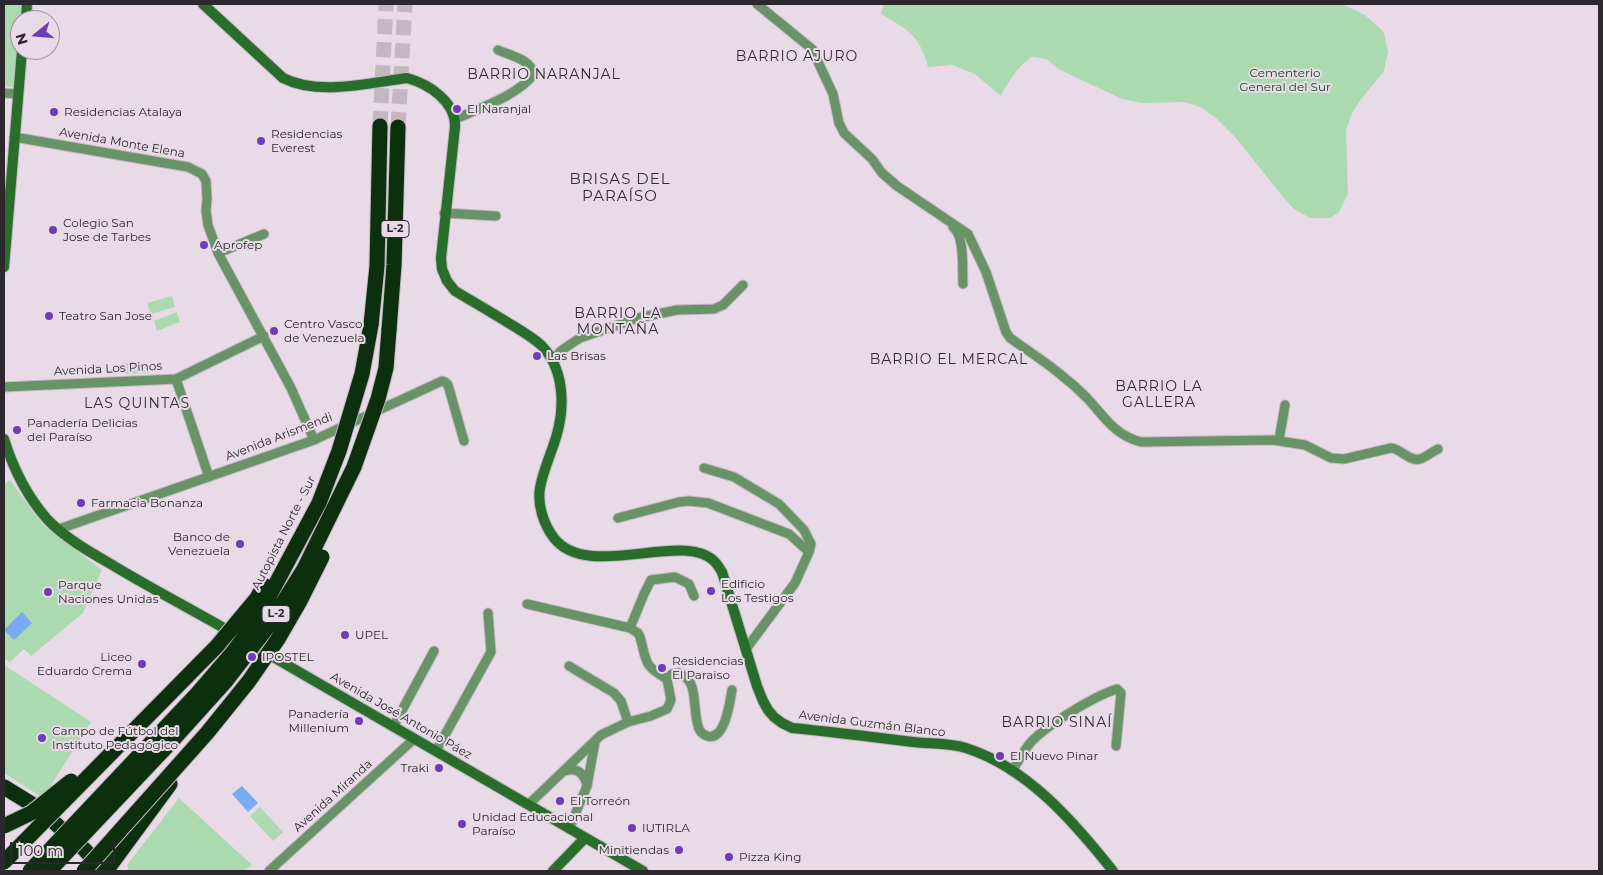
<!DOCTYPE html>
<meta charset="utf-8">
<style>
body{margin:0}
#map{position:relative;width:1603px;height:875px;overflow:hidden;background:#e8dbe7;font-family:Montserrat,sans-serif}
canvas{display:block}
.frame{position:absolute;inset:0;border:5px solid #2d282d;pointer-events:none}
.north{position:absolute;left:10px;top:10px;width:50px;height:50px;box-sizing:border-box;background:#e8dbe7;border:1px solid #9d939d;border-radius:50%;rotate:253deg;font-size:14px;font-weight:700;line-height:20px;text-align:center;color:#2d282d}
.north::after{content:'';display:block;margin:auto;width:18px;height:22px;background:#6e3cb4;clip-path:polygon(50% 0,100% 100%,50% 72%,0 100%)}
.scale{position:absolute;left:10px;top:842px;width:105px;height:22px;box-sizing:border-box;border:2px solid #2d282d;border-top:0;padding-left:6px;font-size:15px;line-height:18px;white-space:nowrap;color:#2d282d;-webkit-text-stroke:4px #e8dbe7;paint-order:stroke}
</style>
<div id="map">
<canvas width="1603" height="875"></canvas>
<div class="frame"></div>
<div class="north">N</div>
<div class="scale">100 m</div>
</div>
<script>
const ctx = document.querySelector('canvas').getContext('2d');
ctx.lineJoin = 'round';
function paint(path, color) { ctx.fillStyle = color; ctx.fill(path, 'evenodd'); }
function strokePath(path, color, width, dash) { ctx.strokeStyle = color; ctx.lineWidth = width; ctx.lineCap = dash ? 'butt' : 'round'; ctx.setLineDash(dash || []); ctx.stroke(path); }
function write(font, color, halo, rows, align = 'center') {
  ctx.font = font + ' Montserrat,sans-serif'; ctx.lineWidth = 4; ctx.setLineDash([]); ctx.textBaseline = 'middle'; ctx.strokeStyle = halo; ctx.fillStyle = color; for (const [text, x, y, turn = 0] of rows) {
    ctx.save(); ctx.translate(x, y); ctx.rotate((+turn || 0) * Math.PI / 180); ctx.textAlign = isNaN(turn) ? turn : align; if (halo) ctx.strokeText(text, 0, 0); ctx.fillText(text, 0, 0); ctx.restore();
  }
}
paint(new Path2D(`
 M4,4H27L26,20H20L18,88L4,86Z
 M884,4H1342L1365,15L1384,32L1388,52L1384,71L1362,98L1352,113L1346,131L1348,194L1339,212L1330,218H1310L1294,209L1283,197L1236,138L1217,119L1200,107L1185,102L1143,103L1122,99L1058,69L1047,59L1031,57C1017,68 1009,80 1001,96L975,74L952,65L928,67C919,34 908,30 881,14Z
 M172,296L175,307L151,314L147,303Z
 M177,312L180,322L157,331L154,321Z
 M148,362L149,373L124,374L123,363Z
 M10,480L42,524L102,570L83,613L31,656L24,649L10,662L4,659V485Z
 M4,665L91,722L43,798L4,773Z
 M179,798L252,865L244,871H129L127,865Z
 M260,807L283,832L273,841L250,816Z`), '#abdab0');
paint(new Path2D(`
 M22,612L32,623L14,640L4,630Z
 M242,786L258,803L248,812L232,794Z`), '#77abf4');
strokePath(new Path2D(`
 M380,126L386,4
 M398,127L405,4`), '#c3b7c2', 15, [15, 8]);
const street = new Path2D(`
 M757,4L812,49L833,94L839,123L844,133L872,159L882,173L897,186L968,234L986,272L1006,332L1010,338C1027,350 1044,361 1060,374C1069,381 1078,389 1086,397C1105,417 1113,434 1141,442L1273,440L1305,445L1331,458L1344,459L1391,448C1402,449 1409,462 1420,459C1426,457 1432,452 1438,449
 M4,93L17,94
 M455,119C480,108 517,96 534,74C530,59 511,56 498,50
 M14,137L188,167L202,174L206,181L207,199L206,211L208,225L218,253L291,388L314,440
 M444,213L496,216
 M953,227C965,237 962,267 963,284
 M218,253L264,234
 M552,360L562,350L580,338L638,318L677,310L714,309L723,305L743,285
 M176,379L209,477
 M4,387L176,379L264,336
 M1279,440L1285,405
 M704,468L734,477L779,504L804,530L811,544L809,552L795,583L746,649
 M618,518L679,502L689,501L708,503L789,534L809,552
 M59,529L314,440L442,381L445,382L448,385L464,441
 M527,604L630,628L638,633L640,637C647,662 643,665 667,679
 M630,628L644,594L651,580L675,577L689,584L694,596
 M569,666L614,693L621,701L628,722
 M393,727L434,651
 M436,751L491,652L488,613
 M565,771C577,767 584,773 587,785
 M1012,771C1018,762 1024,750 1031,742C1047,725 1094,696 1117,689L1121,693L1116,746
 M529,804L601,735L628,722L651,716L667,709L671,700L667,679L672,674L679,673C685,676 690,680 692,687C696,700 694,716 699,729C701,733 704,735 707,736C725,742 730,701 732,690
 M569,829L587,786L595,742
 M269,871L414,739`);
const secondary = new Path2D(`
 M203,4L283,78C318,96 369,83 407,78C429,84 456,102 455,127L441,258L442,269L447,281L455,291C472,301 489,311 507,322C518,329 531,336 541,345C564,368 565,405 557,434C552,452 543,470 540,488C537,505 544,525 554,538C588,582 685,529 715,562C718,565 720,569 722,572L757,686L763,701L768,710L774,717L782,723L792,728C833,732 873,737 913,742C930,744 950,743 966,748C1028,768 1074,822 1113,871
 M26,20L27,4
 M4,267L22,50
 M4,439C13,468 27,496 47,519C64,537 88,551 109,563C150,588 193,610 234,634
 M249,643L643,871
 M553,871L585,838`);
const highway = new Path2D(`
 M371,325L377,266L380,126
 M389,330L394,265L398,127
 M4,787L38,808L85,850L101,869
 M106,871L170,784`);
strokePath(street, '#c3b7c2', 11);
strokePath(secondary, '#c3b7c2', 12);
strokePath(highway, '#c3b7c2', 17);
strokePath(street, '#689366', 9);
strokePath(secondary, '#286d29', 10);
strokePath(highway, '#0c2f0d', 15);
const highwayBridge = new Path2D(`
 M4,826L31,813L71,781
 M4,862L217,646L257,598L264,585
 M30,871L197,694L234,651L257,619L319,503L339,451L362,374L371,325
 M49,871L171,742L226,681L267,628L304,569L354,467L378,399L386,368L389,330
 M84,871L207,733L249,681L278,639L300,601L322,557`);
strokePath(highwayBridge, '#c3b7c2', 17, []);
strokePath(highwayBridge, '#0c2f0d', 15);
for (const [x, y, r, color] of [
 [457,109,5,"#6e3cb4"],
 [54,112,5,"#6e3cb4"],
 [261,141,5,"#6e3cb4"],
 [53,230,5,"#6e3cb4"],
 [204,245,5,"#6e3cb4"],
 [49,316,5,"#6e3cb4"],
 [274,331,5,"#6e3cb4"],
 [537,356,5,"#6e3cb4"],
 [17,430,5,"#6e3cb4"],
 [81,503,5,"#6e3cb4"],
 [240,544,5,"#6e3cb4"],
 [711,591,5,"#6e3cb4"],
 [48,592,5,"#6e3cb4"],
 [345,635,5,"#6e3cb4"],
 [252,657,5,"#6e3cb4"],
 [142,664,5,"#6e3cb4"],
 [662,668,5,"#6e3cb4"],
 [359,721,5,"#6e3cb4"],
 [42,738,5,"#6e3cb4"],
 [1000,756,5,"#6e3cb4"],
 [439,768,5,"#6e3cb4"],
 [560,801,5,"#6e3cb4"],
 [462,824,5,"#6e3cb4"],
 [632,828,5,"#6e3cb4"],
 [679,850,5,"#6e3cb4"],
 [729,857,5,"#6e3cb4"]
]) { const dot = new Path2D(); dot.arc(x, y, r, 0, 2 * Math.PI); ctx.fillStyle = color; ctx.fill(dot); strokePath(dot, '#e8dbe7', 2); }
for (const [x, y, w] of [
 [395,229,28],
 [276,614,28]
]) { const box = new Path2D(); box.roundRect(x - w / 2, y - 8.5, w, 17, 4); ctx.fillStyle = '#e8dbe7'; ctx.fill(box); strokePath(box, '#2d282d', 1); }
write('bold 11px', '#2d282d', null, [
 ["L-2",395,229],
 ["L-2",276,614]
]);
write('12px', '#144b20', '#e8dbe7', [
 ["Cementerio",1285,73],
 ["General del Sur",1285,87]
]);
write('12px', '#2d282d', '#e8dbe7', [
 ["El Naranjal",467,109],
 ["Residencias Atalaya",64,112],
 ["Residencias",271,134],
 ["Everest",271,148],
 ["Colegio San",63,223],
 ["Jose de Tarbes",63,237],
 ["Aprofep",214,245],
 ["Teatro San Jose",59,316],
 ["Centro Vasco",284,324],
 ["de Venezuela",284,338],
 ["Las Brisas",547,356],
 ["Panadería Delicias",27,423],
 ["del Paraíso",27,437],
 ["Farmacia Bonanza",91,503],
 ["Banco de",230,537,"right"],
 ["Venezuela",230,551,"right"],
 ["Edificio",721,584],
 ["Los Testigos",721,598],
 ["Parque",58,585],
 ["Naciones Unidas",58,599],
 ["UPEL",355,635],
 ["Liceo",132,657,"right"],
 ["Eduardo Crema",132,671,"right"],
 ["IPOSTEL",262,657],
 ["Residencias",672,661],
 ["El Paraiso",672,675],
 ["Panadería",349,714,"right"],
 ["Millenium",349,728,"right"],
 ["Campo de Fútbol del",52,731],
 ["Instituto Pedagógico",52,745],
 ["El Nuevo Pinar",1010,756],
 ["Traki",429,768,"right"],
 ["El Torreón",570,801],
 ["Unidad Educacional",472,817],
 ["Paraíso",472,831],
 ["IUTIRLA",642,828],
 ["Minitiendas",669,850,"right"],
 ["Pizza King",739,857]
], 'left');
write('12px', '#2d282d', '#e8dbe7', [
 ["Avenida Monte Elena",122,143,10],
 ["Avenida Los Pinos",108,369,-3],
 ["Avenida Arismendi",279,437,-21],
 ["Autopista Norte - Sur",284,533,-63],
 ["Avenida José Antonio Páez",401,716,30],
 ["Avenida Guzmán Blanco",872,724,7],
 ["Avenida Miranda",333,796,-42]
]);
ctx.letterSpacing = '1px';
write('14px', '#342b34', '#e8dbe7', [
 ["BARRIO AJURO",797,57],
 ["BARRIO NARANJAL",544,75],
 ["BARRIO LA",618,314],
 ["MONTAÑA",618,330],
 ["BARRIO EL MERCAL",949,360],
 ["BARRIO LA",1159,387],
 ["GALLERA",1159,403],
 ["LAS QUINTAS",137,404],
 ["BARRIO SINAÍ",1057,723]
]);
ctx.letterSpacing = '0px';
ctx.letterSpacing = '1px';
write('15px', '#342b34', '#e8dbe7', [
 ["BRISAS DEL",620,180],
 ["PARAÍSO",620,197]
]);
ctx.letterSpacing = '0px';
</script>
